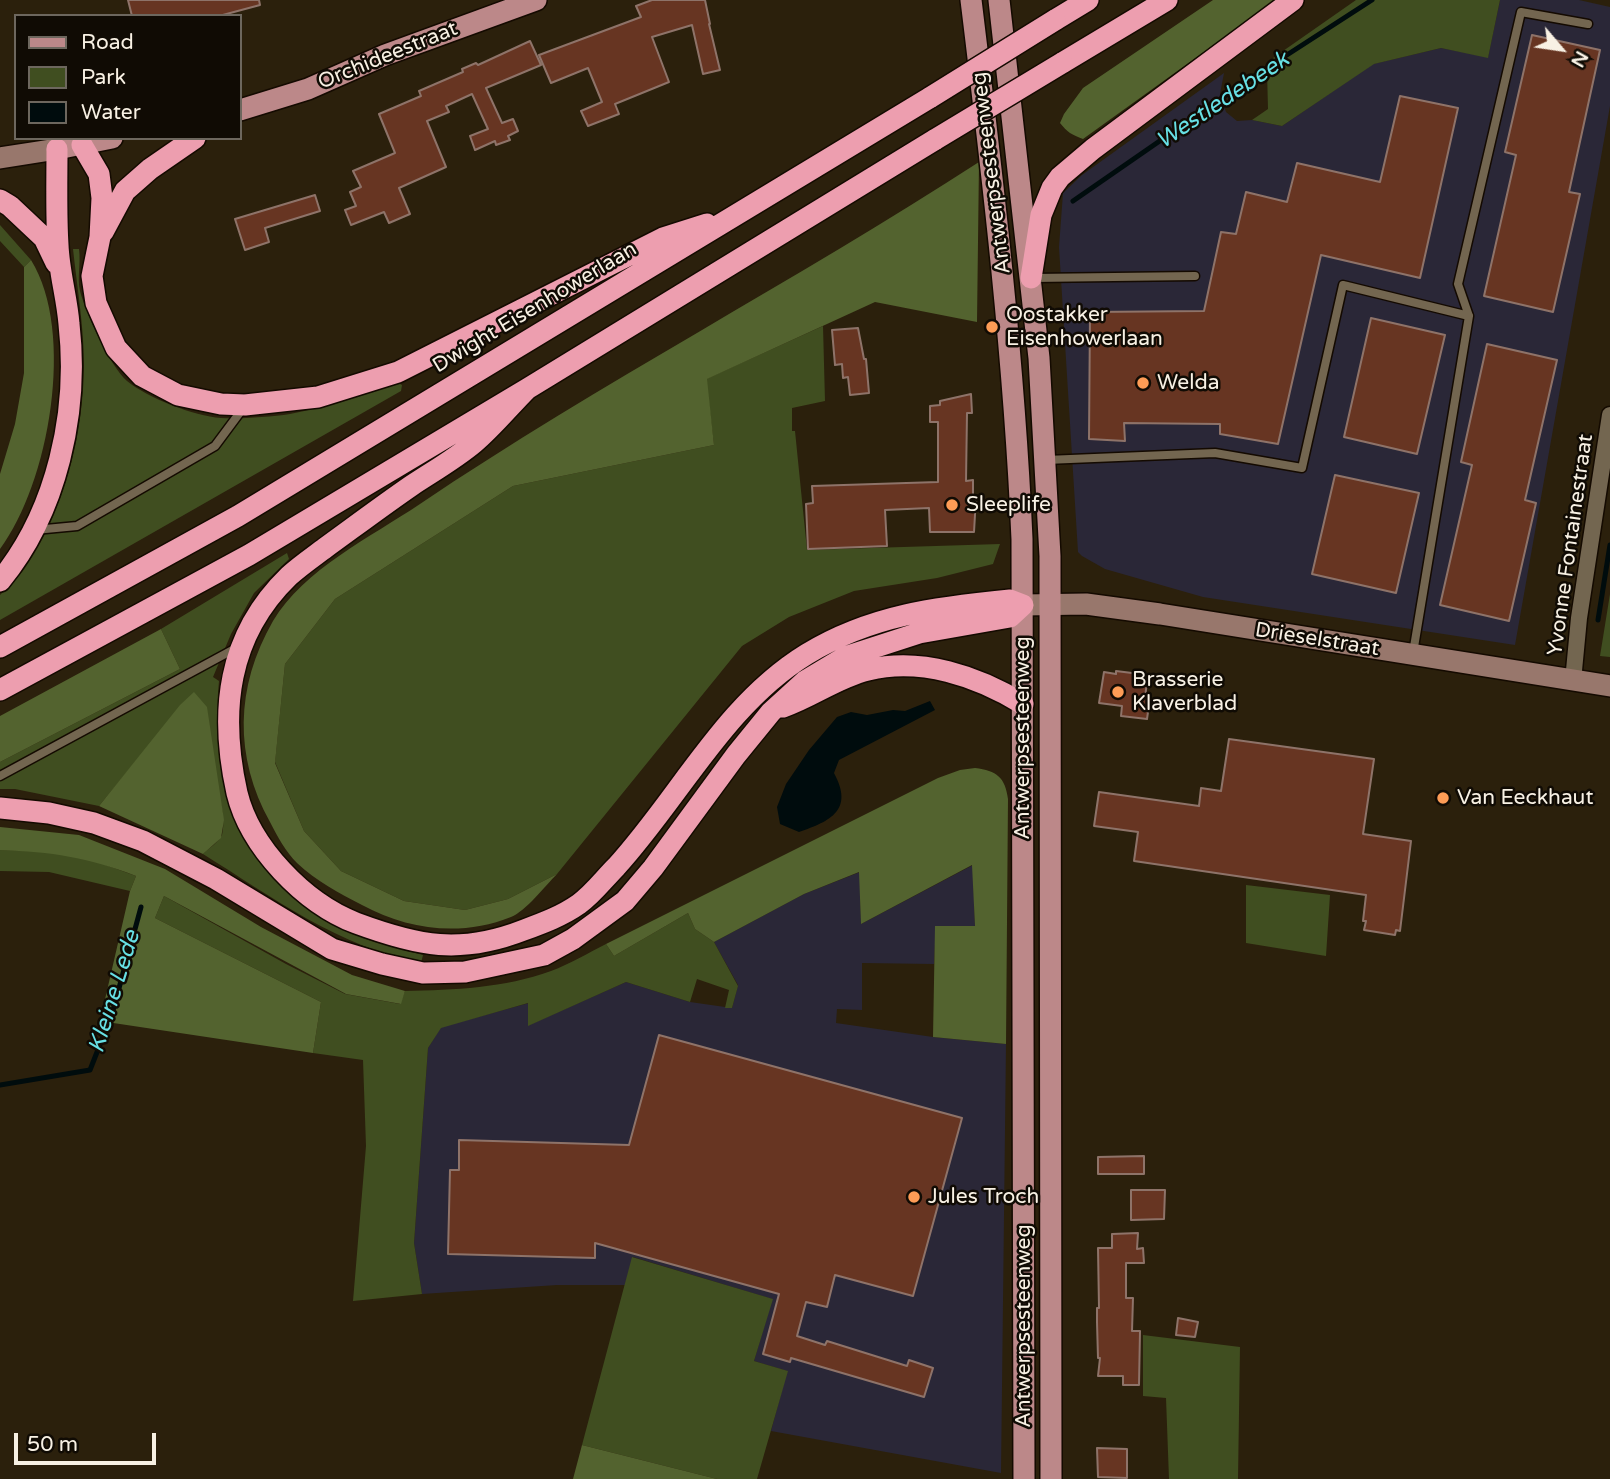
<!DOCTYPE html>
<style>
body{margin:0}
#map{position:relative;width:1610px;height:1479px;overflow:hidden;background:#2b200c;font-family:"Varela Round",sans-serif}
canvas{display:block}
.legend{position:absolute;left:14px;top:14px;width:228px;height:126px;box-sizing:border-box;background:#100b04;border:2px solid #6d675e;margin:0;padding:9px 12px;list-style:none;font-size:21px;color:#f8f1e4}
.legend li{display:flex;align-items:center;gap:14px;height:35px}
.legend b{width:35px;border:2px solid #6d675e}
.north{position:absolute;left:1526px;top:14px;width:70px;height:70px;-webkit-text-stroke:5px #100b04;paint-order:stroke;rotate:119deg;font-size:19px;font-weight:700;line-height:28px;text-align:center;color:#f8f1e4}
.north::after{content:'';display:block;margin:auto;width:24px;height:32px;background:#f8f1e4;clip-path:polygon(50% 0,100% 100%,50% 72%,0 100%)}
.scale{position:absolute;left:14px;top:1433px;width:142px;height:32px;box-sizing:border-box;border:4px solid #f8f1e4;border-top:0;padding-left:9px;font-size:21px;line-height:24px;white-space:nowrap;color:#f8f1e4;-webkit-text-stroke:5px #100b04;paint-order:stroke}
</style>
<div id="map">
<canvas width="1610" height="1479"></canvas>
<ul class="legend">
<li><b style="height:9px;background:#bc8889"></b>Road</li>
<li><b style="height:19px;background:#404e20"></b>Park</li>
<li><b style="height:19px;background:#000c0d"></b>Water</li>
</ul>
<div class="north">N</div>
<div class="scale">50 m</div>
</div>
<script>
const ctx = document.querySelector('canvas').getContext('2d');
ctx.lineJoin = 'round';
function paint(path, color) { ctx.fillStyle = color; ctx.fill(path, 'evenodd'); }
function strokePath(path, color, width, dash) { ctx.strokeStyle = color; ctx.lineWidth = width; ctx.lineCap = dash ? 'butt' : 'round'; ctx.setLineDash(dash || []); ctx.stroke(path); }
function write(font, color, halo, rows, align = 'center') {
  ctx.font = font + ' "Varela Round",sans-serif'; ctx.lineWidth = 5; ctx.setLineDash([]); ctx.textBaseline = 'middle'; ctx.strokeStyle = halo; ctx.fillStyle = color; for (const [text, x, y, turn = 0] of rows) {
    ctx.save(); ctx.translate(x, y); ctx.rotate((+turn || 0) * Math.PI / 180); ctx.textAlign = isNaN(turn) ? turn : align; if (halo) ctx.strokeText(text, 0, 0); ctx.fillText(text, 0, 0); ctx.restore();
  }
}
paint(new Path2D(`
 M1500,0H1579L1610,7V106L1515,645L1203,597L1105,569L1082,556L1078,552L1059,247L1063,193L1082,175L1224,73L1220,94L1226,112L1237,121L1252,120L1282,126L1373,64L1441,48L1488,57Z
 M973,865L975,926H936L934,964L862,963V1010L837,1009L836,1023L933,1037L1006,1044L1001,1473L771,1431L787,1371L754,1361L772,1299L633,1257L625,1285H557L422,1294L414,1243L428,1048L441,1027L529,1003V1025L626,982L690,1002L732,1008L738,985L714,942L804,894L860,872L861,924Z`), '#2a2737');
paint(new Path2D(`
 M1356,0H1500L1488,58L1441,48L1374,64L1282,126L1252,120L1268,109L1267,70L1273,58Z
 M0,225L31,260L24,267L0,241Z
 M73,249H79C81,263 77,278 80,291C86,314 110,366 127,381C148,398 194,416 221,418C240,419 270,417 290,414C325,408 362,391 398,383L402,385L401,391L0,620V595C8,587 18,578 25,568C65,510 83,435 84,366C84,327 77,287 73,249Z
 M823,326L825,401L792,408V431H795L807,550L1000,544L993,564L937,578L854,591L789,617L742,646L557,874L508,899L465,910L404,901L341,871L304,831L275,762L285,664L335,599L513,486L714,445L706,379Z
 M287,553L289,559L254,593L231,634L213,677L219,681C204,835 276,920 423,955L421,963C339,947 272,897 203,854C209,848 219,842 222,835C231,806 196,731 186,700L99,806L15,789H0V762L180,669L161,629Z
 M1610,594V657L1600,656Z
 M0,850L48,851L92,860L136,876L130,891L49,872L0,871Z
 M1246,885L1330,895L1326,956L1246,943Z
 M164,896L286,964L345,994L400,1004L405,991C455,990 504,988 551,971C570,964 588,953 606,944L614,956L688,913L695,929L714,942L738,986L732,1008H725L729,990L697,979L690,1002L626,982L528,1026V1003L441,1028L428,1048L414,1243L422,1294L353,1301L366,1146L363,1060L313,1053L321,1002L155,918Z
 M632,1257L773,1299L754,1361L788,1371L757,1479H717L582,1445Z
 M1143,1335L1240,1347L1238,1479H1169L1166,1398L1143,1396Z`), '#404e20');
paint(new Path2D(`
 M1213,0H1276L1083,139C1072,135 1067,132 1060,123L1064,114L1083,88Z
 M979,162L977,322L875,302L707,379L714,445L513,486L335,599L285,664L275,763L304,831L341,871L404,901L465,910L508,899L557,874C545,886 526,911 511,917C461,937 408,930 362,905C339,893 316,881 297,863C286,852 277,836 270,822C234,757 235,687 273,621C304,569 371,537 420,504C601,382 796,281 979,162Z
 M31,260C76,332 49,484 0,549V474L15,424L24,373V267Z
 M161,629L180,669L0,762V716Z
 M194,692L207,707L224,820L221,838L203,854L99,806L180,705Z
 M975,768C997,771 1005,777 1008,799L1006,1044L933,1037L935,926H975L972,865L861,924L859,872L804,894L714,942L695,929L688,913L614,956L606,944L938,778L960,770Z
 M0,827L79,835L165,869L261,927L352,975L405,991L401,1004L346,994L164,896L155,918L321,1002L313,1053L100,1021L130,891L136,876C87,857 52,852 0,850Z
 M582,1445L717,1479H573Z`), '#53632f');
paint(new Path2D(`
 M930,701L935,710L839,760L834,773C854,810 831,821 799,832L780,824L777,807L786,784L809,750L837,717L851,712L867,715L893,710L905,711Z`), '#000c0d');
strokePath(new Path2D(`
 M1073,201L1242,84L1372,0
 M1598,620L1610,545
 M0,1085L90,1070L112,1014L141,907`), '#000c0d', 5);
const building = new Path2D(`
 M128,0H259L260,5L219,16H132Z
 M652,0H705L710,24H709L720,70L703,74L692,25L652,37L669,82L615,104L619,114L588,126L581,111L602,102L588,68L551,83L539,55L641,17L636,6Z
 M1532,35L1600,50L1569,192L1580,194L1553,312L1484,296L1516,155L1505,152Z
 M530,41L541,65L486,88L502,123L513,119L518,131L508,136L510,140L496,145L495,141L475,150L470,136L488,129L472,94L446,106L449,112L427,121L446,167L399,188L410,214L389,223L384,212L351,225L345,210L356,206L350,192L361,187L353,171L395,153L379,114L421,96L419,91L463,72L462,69L476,63L478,65Z
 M1400,96L1458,108L1420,278L1321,255L1278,444L1220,434V424L1124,423L1125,441L1089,439L1090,312L1204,311L1221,232L1236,234L1246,192L1287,202L1297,163L1380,182Z
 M315,195L320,211L265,228L269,242L245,250L235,219Z
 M1371,318L1445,335L1417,454L1344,437Z
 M858,328L864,359H866L869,393L850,395L848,377L843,378L842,364L835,365L832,330Z
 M1487,344L1557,360L1525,500L1536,503L1509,621L1440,605L1472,465L1461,462Z
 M971,394L972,413H967L966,481L973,480V497H976L974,532H930L929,508L885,510L887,546L808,549L806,504L813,503L812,486L938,482V422H930V406L940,405V401Z
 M1335,475L1419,493L1396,593L1312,574Z
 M1116,671L1148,675L1145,697L1150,698L1147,719L1121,716L1122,706L1099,703L1104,672L1116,674Z
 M1229,739L1374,759L1363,834L1411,841L1400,931L1396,930L1395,935L1364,930L1366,921H1363L1366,895L1134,861L1138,832L1094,826L1099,792L1199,806L1201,788L1221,791Z
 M659,1035L962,1118L913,1296L835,1275L827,1307L806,1302L797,1336L825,1345L827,1341L907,1366L909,1360L933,1368L924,1397L791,1358L790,1362L763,1354L779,1294L595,1243V1258L448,1254L450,1170H459V1140L629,1145Z
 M1144,1156V1174H1098V1157Z
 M1131,1190H1165L1164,1219L1131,1220Z
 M1138,1233L1137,1249L1143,1248L1144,1263H1126V1298H1133L1132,1331H1140L1139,1385H1123V1376H1098L1100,1358H1098L1097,1322V1308H1099L1098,1248H1112V1234Z
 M1178,1318L1198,1322L1195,1337L1176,1335Z
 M1097,1448L1127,1449V1478L1098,1477Z`);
paint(building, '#673522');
strokePath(building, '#8e7369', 2);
const lane = new Path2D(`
 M1033,278L1195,276
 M1046,460L1215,453L1302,468L1343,285L1469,316
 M35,530L77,526L215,446L244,407
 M1413,653L1469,316L1458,284L1521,12L1588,24
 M0,776L238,647`);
const street = new Path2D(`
 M1573,681L1579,618L1610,415`);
const secondary = new Path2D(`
 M0,158L57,149
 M1023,605L1086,604L1160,614L1610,686`);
const primary = new Path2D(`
 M971,0C993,180 1014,358 1022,539L1024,1479
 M999,0L1039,358L1050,556L1051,1479
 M240,110L308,89L385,55L536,0
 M57,149L112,138`);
const highway = new Path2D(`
 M1055,20L1088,0
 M1062,63L1167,0
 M82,145L99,174L102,198L100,237L92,276L96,303L116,348L142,376L178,395L221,404L245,405L318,397L398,372L663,238L707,224
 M0,200L10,206L44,238L56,263
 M103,232L125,191L150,169L195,138
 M1031,278L1041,215L1052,188L1060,177L1093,149L1293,0
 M0,581C57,512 79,412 69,324C67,298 59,272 58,245C56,213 57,181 57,149
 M0,647L238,516L931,97
 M0,690L249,555L527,389L936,139
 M783,707C812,697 838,677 868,670C921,657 977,676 1023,704
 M0,808L49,813L94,823L143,841L216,879L332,949L382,964L423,973L465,972L544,955L573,939L625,901L653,868L736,755L771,712L805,681L845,657L919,633L1010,617L1023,605L1010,600C938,607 871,615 807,654C724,705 680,797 616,867C604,879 593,894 579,904C562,916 543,923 524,930C460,955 418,946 356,923C304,903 250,847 237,793C219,712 227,636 289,576C300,566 313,557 325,548C354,527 382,506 411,486C432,472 455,459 474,443C493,427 509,407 527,389`);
strokePath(lane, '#140a00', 11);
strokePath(street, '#140a00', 19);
strokePath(secondary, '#140a00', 24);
strokePath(primary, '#140a00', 24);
strokePath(highway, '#140a00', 24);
strokePath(lane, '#736650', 8);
strokePath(street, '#736650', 16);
strokePath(secondary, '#98776c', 21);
strokePath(primary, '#bc8889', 21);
strokePath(highway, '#ed9eaf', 21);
const highwayBridge = new Path2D(`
 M931,97L1055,20
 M936,139L1062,63`);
strokePath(highwayBridge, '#140a00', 24, []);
strokePath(highwayBridge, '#ed9eaf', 21);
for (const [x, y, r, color] of [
 [992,327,7,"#fd9c56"],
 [1143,383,7,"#fd9c56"],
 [952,505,7,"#fd9c56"],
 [1118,692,7,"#fd9c56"],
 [1443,798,7,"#fd9c56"],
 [914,1197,7,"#fd9c56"]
]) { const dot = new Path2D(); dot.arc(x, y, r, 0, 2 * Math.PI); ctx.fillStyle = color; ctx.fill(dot); strokePath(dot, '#100b04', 2.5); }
write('21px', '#f8f1e4', '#100b04', [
 ["Orchideestraat",388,56,-22],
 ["Antwerpsesteenweg",992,173,-97],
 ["Dwight Eisenhowerlaan",535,308,-31],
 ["Yvonne Fontainestraat",1571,545,-82],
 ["Drieselstraat",1317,640,9],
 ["Antwerpsesteenweg",1023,738,-90],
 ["Antwerpsesteenweg",1024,1326,-90]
]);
write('21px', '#f8f1e4', '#100b04', [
 ["Oostakker",1006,315],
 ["Eisenhowerlaan",1006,339],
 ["Welda",1157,383],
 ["Sleeplife",966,505],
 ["Brasserie",1132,680],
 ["Klaverblad",1132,704],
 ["Van Eeckhaut",1457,798],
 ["Jules Troch",928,1197]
], 'left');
write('italic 23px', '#67e0e5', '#100b04', [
 ["Westledebeek",1223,101,-34],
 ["Kleine Lede",115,992,-73]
]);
</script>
